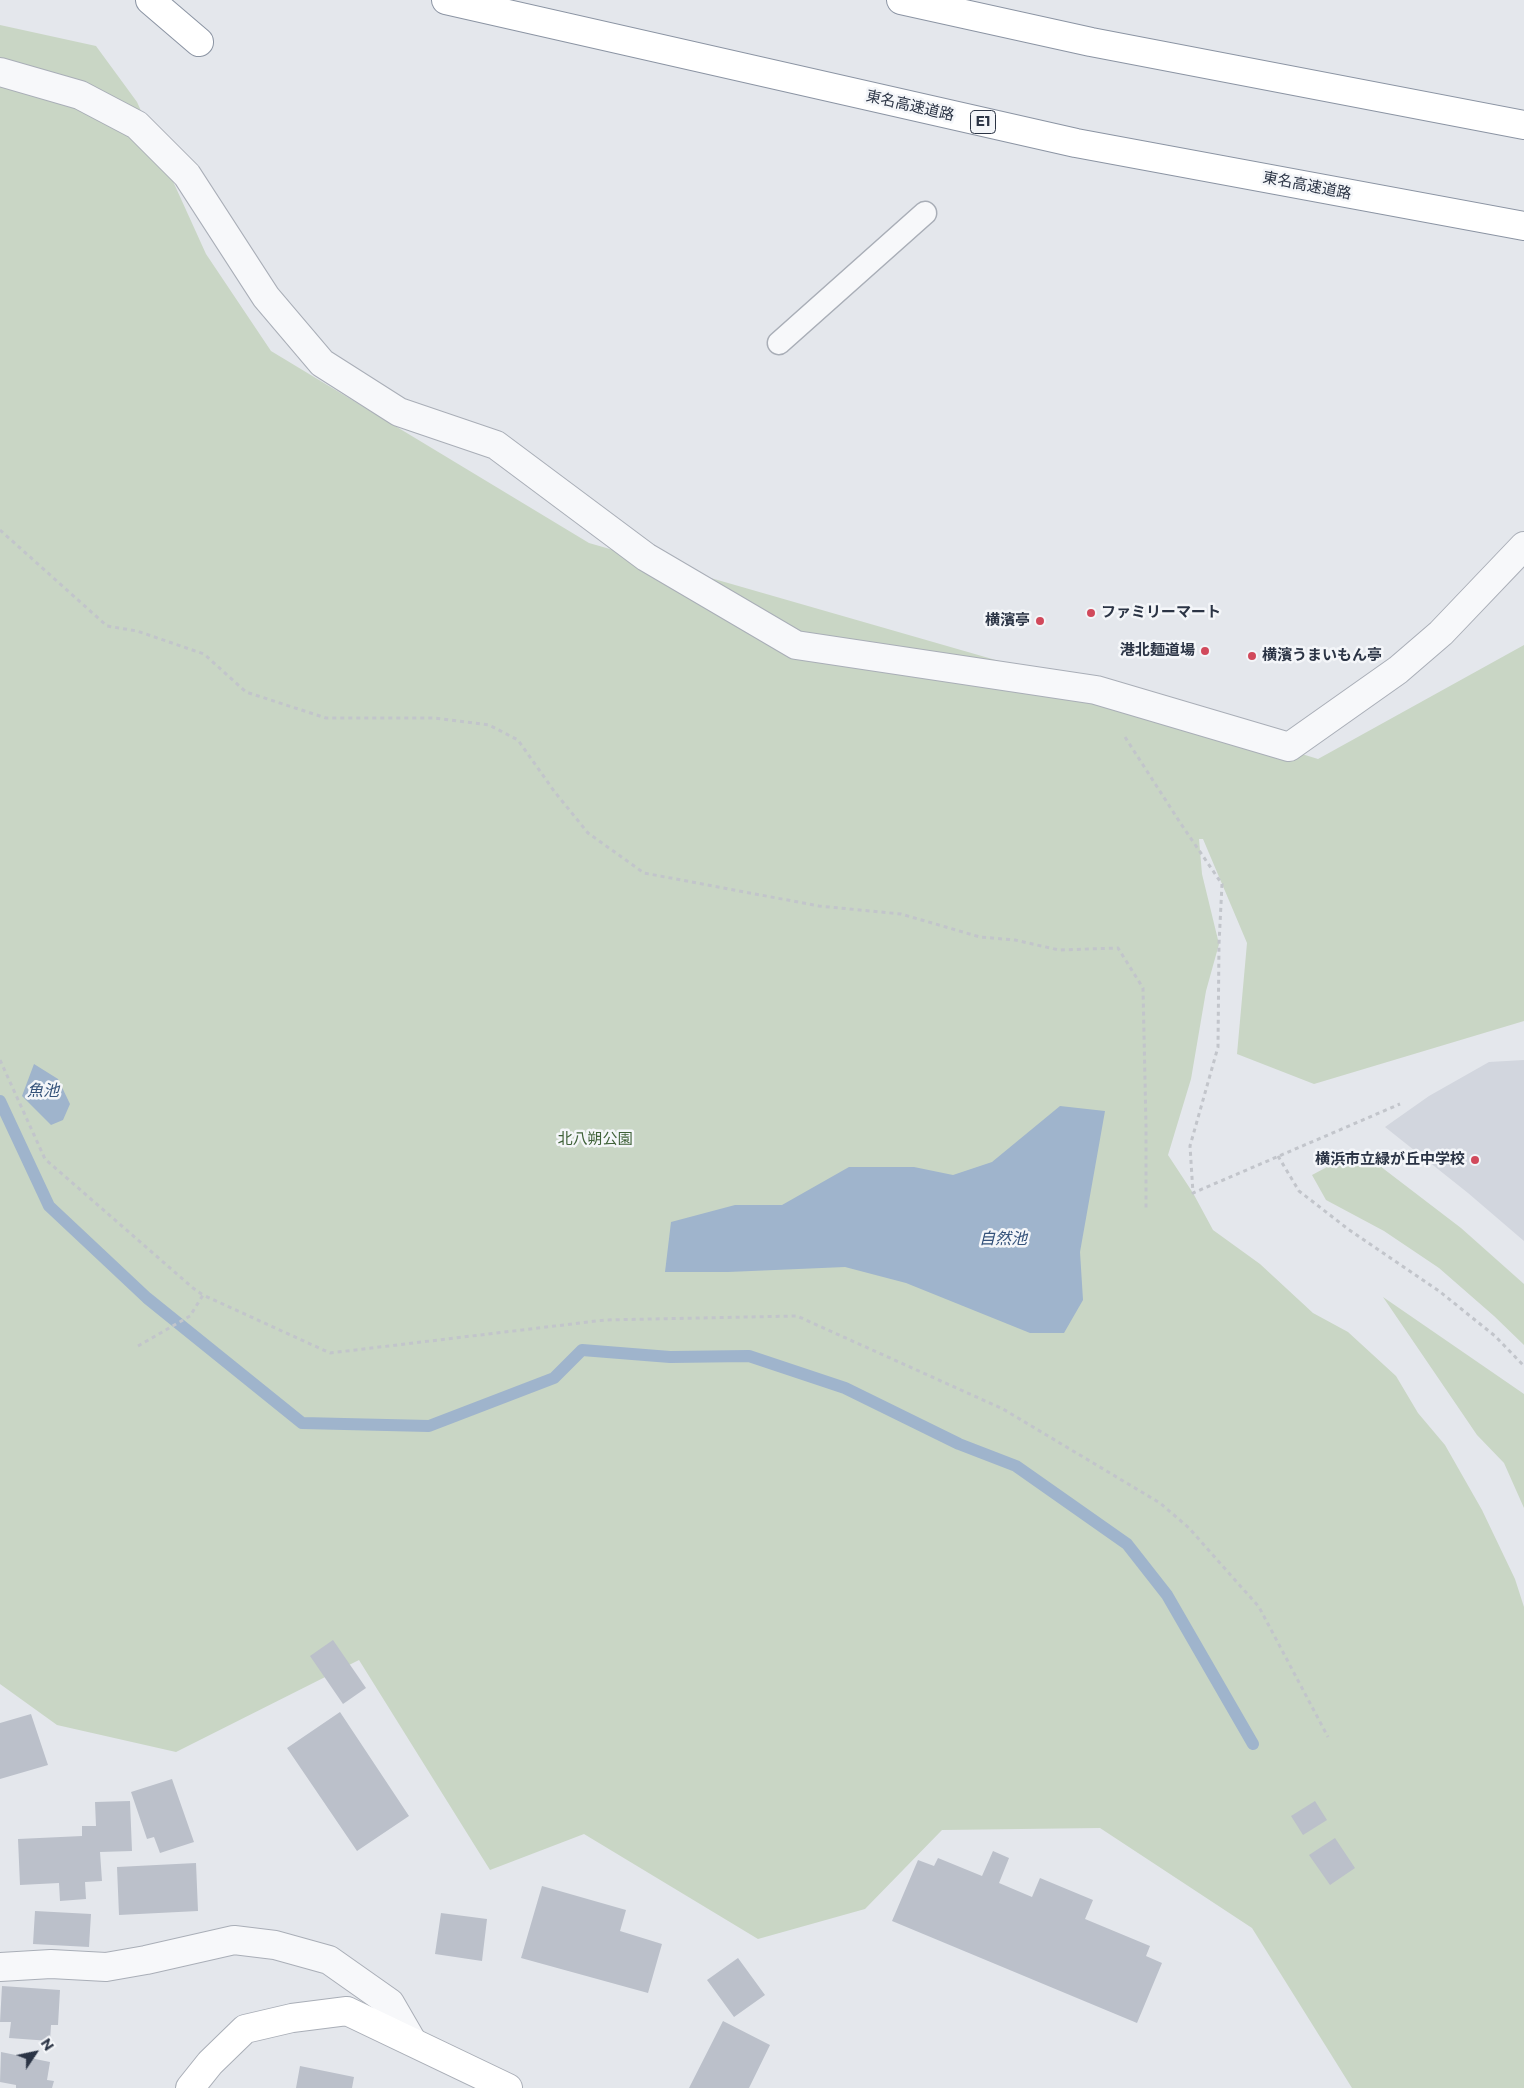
<!DOCTYPE html>
<meta charset="utf-8">
<style>
body{margin:0}
#map{position:relative;width:1524px;height:2088px;overflow:hidden;background:#e4e7ec;font-family:Montserrat,sans-serif}
canvas{display:block}
.north{position:absolute;left:10px;top:2028px;width:50px;height:50px;-webkit-text-stroke:4px #f4f6f9;paint-order:stroke;rotate:56deg;font-size:14px;font-weight:700;line-height:20px;text-align:center;color:#2b3445}
.north::after{content:'';display:block;margin:auto;width:18px;height:22px;background:#2b3445;clip-path:polygon(50% 0,100% 100%,50% 72%,0 100%)}
</style>
<div id="map">
<canvas width="1524" height="2088"></canvas>
<div class="north">N</div>
</div>
<script>
const ctx = document.querySelector('canvas').getContext('2d');
ctx.lineJoin = 'round';
function paint(path, color) { ctx.fillStyle = color; ctx.fill(path, 'evenodd'); }
function strokePath(path, color, width, dash) { ctx.strokeStyle = color; ctx.lineWidth = width; ctx.lineCap = dash ? 'butt' : 'round'; ctx.setLineDash(dash || []); ctx.stroke(path); }
function write(font, color, halo, rows, align = 'center') {
  ctx.font = font + ' Montserrat,"Noto Sans JP",sans-serif'; ctx.lineWidth = 5; ctx.setLineDash([]); ctx.textBaseline = 'middle'; ctx.strokeStyle = halo; ctx.fillStyle = color; for (const [text, x, y, turn = 0] of rows) {
    ctx.save(); ctx.translate(x, y); ctx.rotate((+turn || 0) * Math.PI / 180); ctx.textAlign = isNaN(turn) ? turn : align; if (halo) ctx.strokeText(text, 0, 0); ctx.fillText(text, 0, 0); ctx.restore();
  }
}
paint(new Path2D(`
 M1524,1060V1241L1468,1193L1385,1127L1429,1096L1489,1062Z`), '#d2d6de');
paint(new Path2D(`
 M0,25L96,46L137,102L206,254L271,351L589,543L1020,667L1318,759L1524,645V1021L1314,1084L1237,1054L1247,943L1203,839H1199L1202,874L1219,944L1206,991L1191,1079L1168,1155L1193,1193L1213,1230L1260,1264L1313,1313L1348,1332L1396,1376L1418,1413L1445,1445L1482,1510L1515,1579L1524,1607V2088H1352L1252,1928L1100,1828L942,1830L865,1909L758,1939L584,1834L490,1870L359,1660L176,1752L57,1725L0,1684Z
 M1359,1150L1461,1228L1524,1284V1345L1494,1316L1439,1268L1384,1231L1326,1200L1312,1175Z
 M1383,1297L1524,1394V1508L1504,1463L1477,1435Z`), '#c9d6c5');
paint(new Path2D(`
 M34,1064L58,1079L70,1104L63,1120L51,1125L22,1096Z
 M1060,1106L1105,1111L1080,1252L1083,1300L1064,1333H1030L906,1283L845,1267L728,1272H665L671,1222L735,1205H782L849,1167H914L953,1175L992,1162Z`), '#9fb4cc');
strokePath(new Path2D(`
 M0,1101L49,1206L147,1298L302,1423L429,1426L554,1378L582,1350L670,1357L749,1356L845,1388L959,1444L1016,1466L1127,1544L1167,1595L1253,1744`), '#9fb4cc', 12);
paint(new Path2D(`
 M333,1640L366,1688L343,1704L310,1656Z
 M340,1712L409,1816L357,1851L287,1748Z
 M31,1714L48,1765L0,1779V1723Z
 M172,1779L194,1842L160,1853L154,1837L147,1839L131,1792Z
 M130,1801L132,1851L100,1852L102,1881L85,1882L86,1899L60,1901L59,1883L20,1885L18,1839L82,1836V1826H96L95,1802Z
 M1315,1801L1327,1820L1303,1835L1291,1816Z
 M1335,1838L1355,1868L1330,1885L1309,1855Z
 M993,1851L1009,1858L999,1883L1032,1897L1040,1878L1093,1900L1085,1919L1150,1946L1146,1956L1162,1963L1137,2023L892,1921L918,1860L934,1866L938,1858L982,1876Z
 M196,1863L198,1911L119,1915L117,1867Z
 M542,1886L626,1910L620,1931L662,1944L648,1993L521,1958Z
 M35,1911L91,1914L89,1947L33,1944Z
 M441,1913L487,1919L482,1961L435,1954Z
 M738,1958L765,1995L734,2017L707,1980Z
 M2,1986L60,1990L58,2025H51L50,2041L9,2038L11,2022H0Z
 M723,2021L770,2045L749,2088H689Z
 M1,2052L50,2062L47,2080L54,2081L52,2088H16V2085L0,2082Z
 M300,2066L354,2077L352,2088H296Z`), '#bbc0ca');
const lane = new Path2D(`
 M779,343L925,213`);
const street = new Path2D(`
 M0,72L80,95L137,125L187,175L266,297L322,363L399,412L496,445L646,557L796,645L1096,690L1289,747L1398,670L1441,633L1524,546
 M0,1967L51,1964L106,1967L146,1960L234,1940L275,1945L329,1960L390,2003L412,2041`);
const secondary = new Path2D(`
 M190,2088L210,2063L245,2029L292,2018L347,2011L508,2088`);
const highway = new Path2D(`
 M150,0L199,42
 M446,0L1076,143L1524,226
 M901,0L1091,42L1524,125`);
strokePath(lane, '#a9aeb7', 25);
strokePath(street, '#a9aeb7', 30);
strokePath(secondary, '#a9aeb7', 30);
strokePath(highway, '#8b94a3', 30);
strokePath(new Path2D(`
 M0,530L107,626L137,631L204,654L246,692L326,718H435L489,725L518,740L554,791L588,833L644,873L819,906L901,914L980,937L1015,940L1059,950L1118,948L1143,988L1146,1126V1211
 M1125,737L1181,824L1222,884L1219,944L1218,1047L1190,1146L1193,1193L1400,1104
 M0,1060L45,1159L193,1288L203,1295
 M1278,1156L1299,1191L1348,1229L1439,1291L1495,1336L1524,1366
 M138,1346L190,1316L203,1295L330,1353L605,1320L797,1316L1003,1409L1160,1503L1189,1528L1259,1607L1328,1737`), '#c2c5cb', 3, [4, 4]);
strokePath(lane, '#f7f8fa', 22);
strokePath(street, '#f7f8fa', 28);
strokePath(secondary, '#fff', 28);
strokePath(highway, '#fff', 28);
for (const [x, y, r, color] of [
 [1091,613,5,"#d1495b"],
 [1040,621,5,"#d1495b"],
 [1205,651,5,"#d1495b"],
 [1252,656,5,"#d1495b"],
 [1475,1160,5,"#d1495b"]
]) { const dot = new Path2D(); dot.arc(x, y, r, 0, 2 * Math.PI); ctx.fillStyle = color; ctx.fill(dot); strokePath(dot, '#f4f6f9', 2); }
for (const [x, y, w] of [
 [983,122,25]
]) { const box = new Path2D(); box.roundRect(x - w / 2, y - 11.5, w, 23, 4); ctx.fillStyle = '#f4f6f9'; ctx.fill(box); strokePath(box, '#2b3445', 1); }
write('bold 14px', '#2b3445', null, [
 ["E1",983,122]
]);
write('15px', '#2b3445', '#f4f6f9', [
 ["東名高速道路",910,106,13],
 ["東名高速道路",1307,186,11]
]);
write('bold 15px', '#2b3445', '#f4f6f9', [
 ["ファミリーマート",1101,613,"left"],
 ["横濱亭",1030,621],
 ["港北麺道場",1195,651],
 ["横濱うまいもん亭",1262,656,"left"],
 ["横浜市立緑が丘中学校",1465,1160]
], 'right');
write('15px', '#3f6138', '#f4f6f9', [
 ["北八朔公園",595,1140]
]);
write('italic 16px', '#34527a', '#f4f6f9', [
 ["魚池",43,1091],
 ["自然池",1003,1239]
]);
</script>
